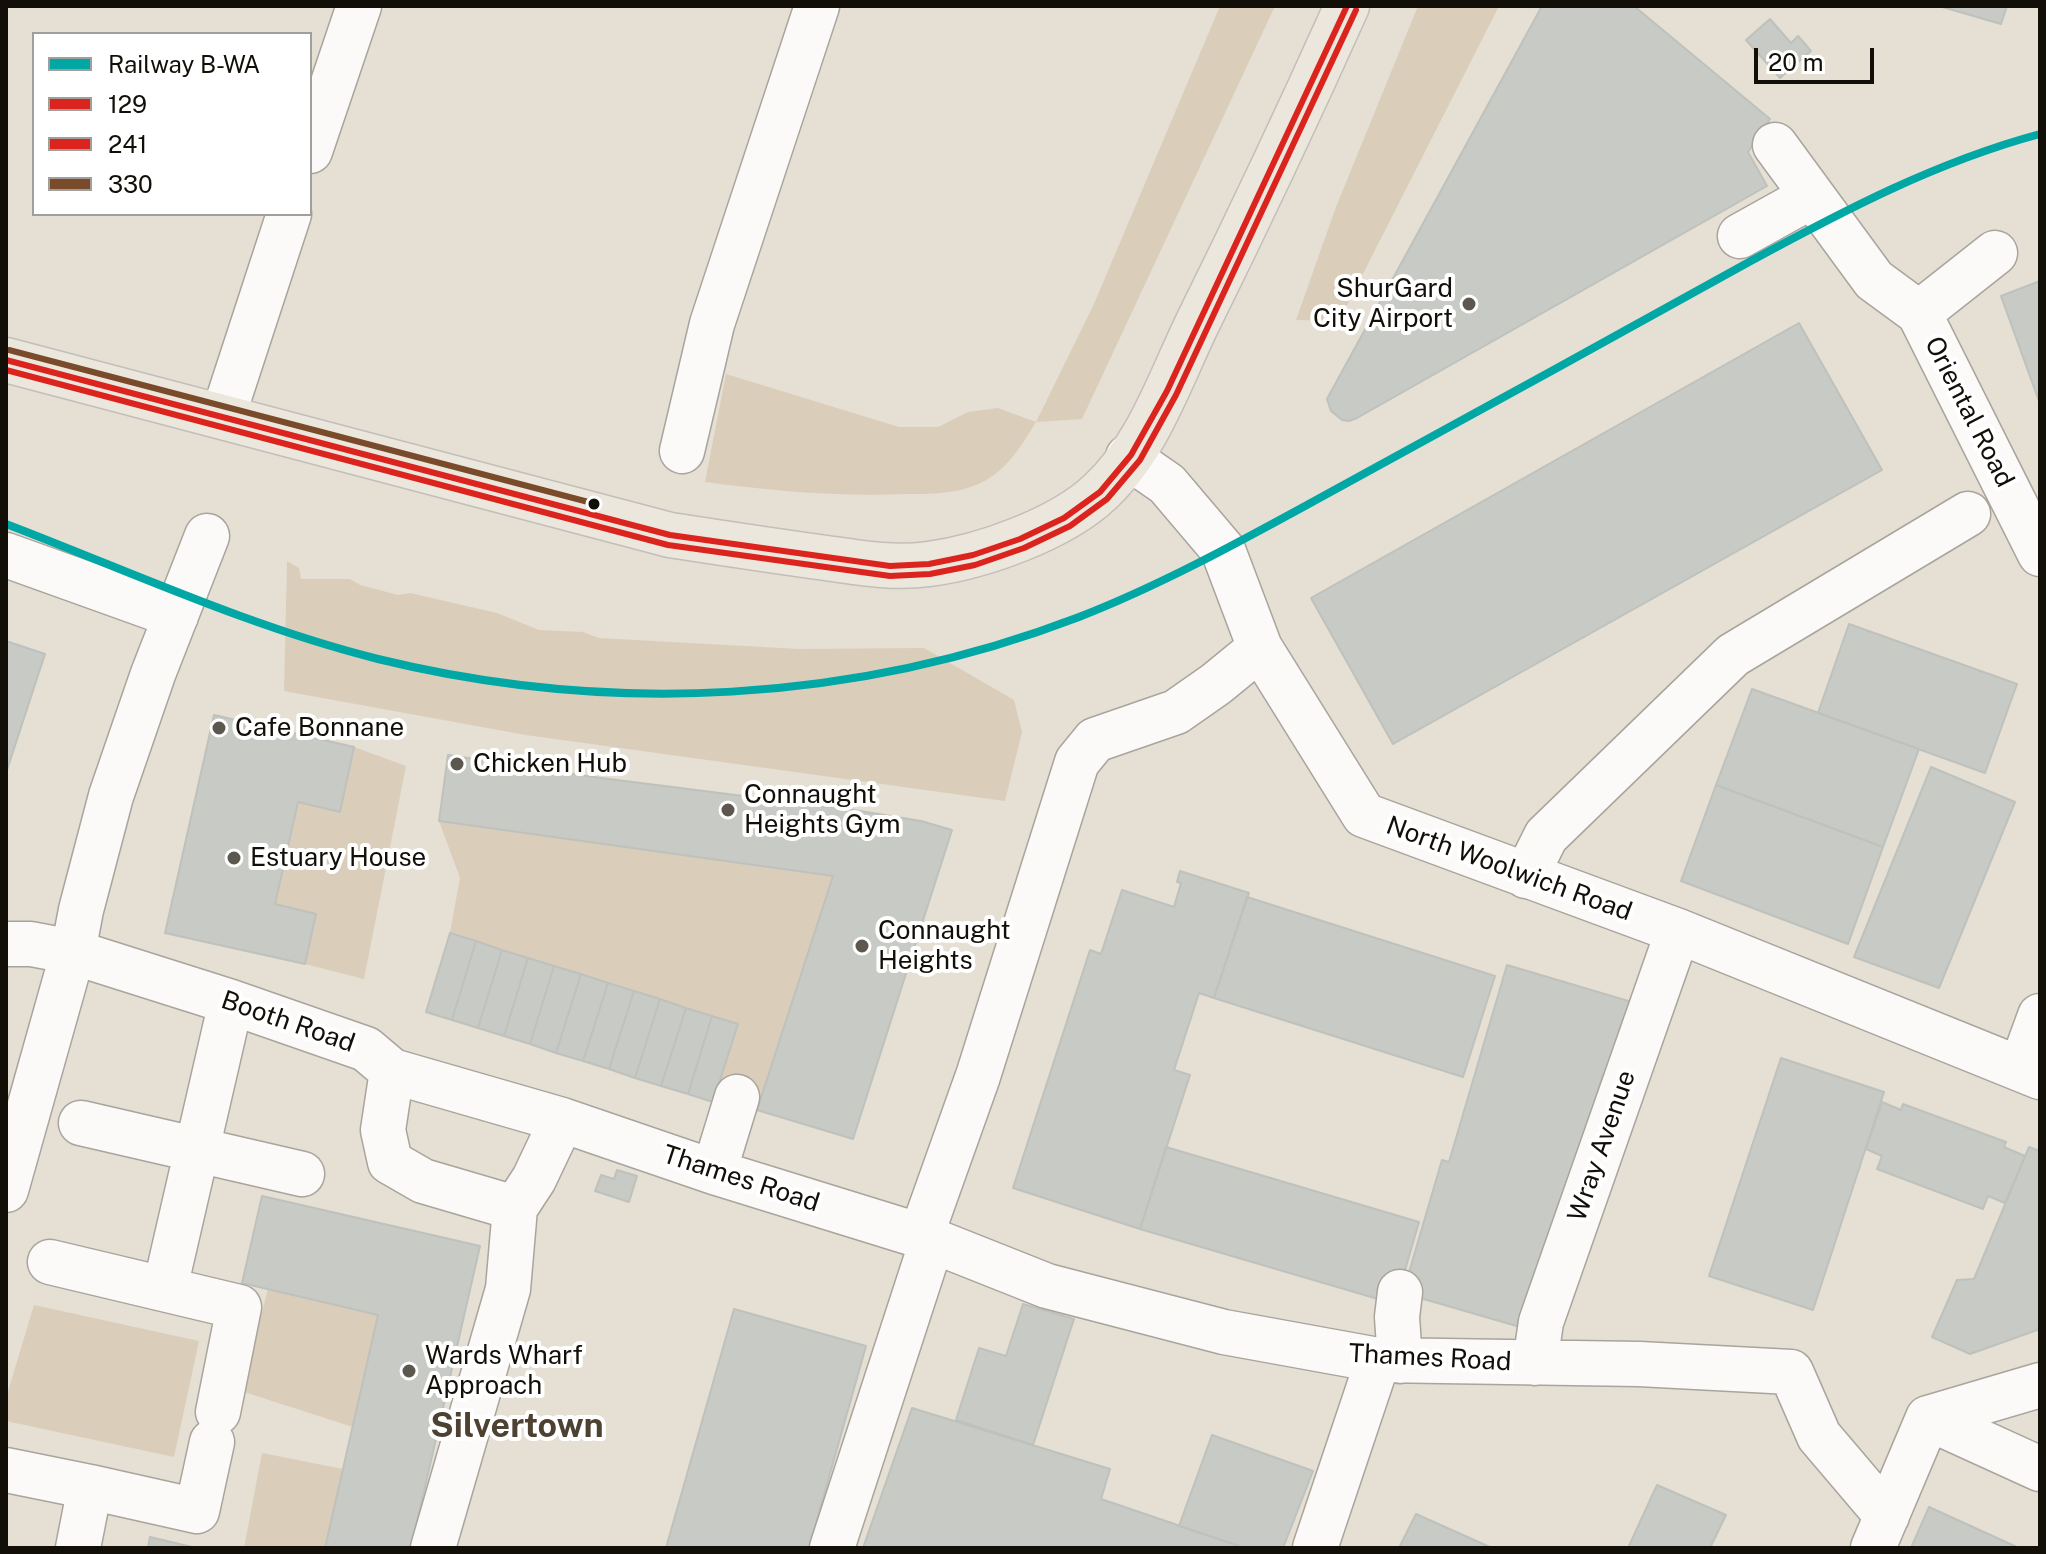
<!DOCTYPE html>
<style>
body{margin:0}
#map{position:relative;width:2046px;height:1554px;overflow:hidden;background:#e5dfd4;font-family:"Public Sans",sans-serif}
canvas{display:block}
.frame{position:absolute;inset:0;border:8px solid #120e08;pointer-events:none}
.legend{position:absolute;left:32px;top:32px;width:280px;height:184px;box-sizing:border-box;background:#fff;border:2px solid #a09f9c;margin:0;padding:10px 14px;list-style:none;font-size:24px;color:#120e08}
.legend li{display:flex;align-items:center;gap:16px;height:40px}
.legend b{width:40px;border:2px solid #a09f9c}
.scale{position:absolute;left:1754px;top:48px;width:120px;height:36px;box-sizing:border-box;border:4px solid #120e08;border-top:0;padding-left:10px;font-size:24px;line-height:28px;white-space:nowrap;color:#120e08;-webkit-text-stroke:6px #fff;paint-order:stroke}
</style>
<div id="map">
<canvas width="2046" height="1554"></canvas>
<div class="frame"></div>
<ul class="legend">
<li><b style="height:10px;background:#01a7a5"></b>Railway B-WA</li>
<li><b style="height:10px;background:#dc241f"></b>129</li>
<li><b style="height:10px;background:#dc241f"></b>241</li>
<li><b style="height:10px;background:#7a4b2a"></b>330</li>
</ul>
<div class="scale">20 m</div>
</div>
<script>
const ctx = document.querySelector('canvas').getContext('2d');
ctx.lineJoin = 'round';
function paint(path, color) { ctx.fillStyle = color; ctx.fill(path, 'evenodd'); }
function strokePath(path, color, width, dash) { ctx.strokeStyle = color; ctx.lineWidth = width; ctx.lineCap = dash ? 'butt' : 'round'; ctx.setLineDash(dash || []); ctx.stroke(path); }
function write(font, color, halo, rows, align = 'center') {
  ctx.font = font + ' "Public Sans",sans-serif'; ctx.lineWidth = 8; ctx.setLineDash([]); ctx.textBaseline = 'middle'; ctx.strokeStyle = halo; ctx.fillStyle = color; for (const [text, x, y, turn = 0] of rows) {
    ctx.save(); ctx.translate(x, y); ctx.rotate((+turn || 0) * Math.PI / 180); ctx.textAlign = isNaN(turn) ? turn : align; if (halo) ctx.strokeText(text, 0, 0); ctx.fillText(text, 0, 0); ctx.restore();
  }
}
paint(new Path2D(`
 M1220,6H1275L1082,419L1036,422C1021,447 1003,476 973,486C953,494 928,494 907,494C839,497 773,491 705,482L726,374L899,427H938L968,412L998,408L1036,422L1094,304Z
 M1418,6H1499L1339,321L1296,320L1336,207Z
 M287,561L299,568L301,579H350L360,585L398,595L410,593L497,613L539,630L583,632L599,638L799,649L924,648L1014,700L1022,732L1005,801L526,735L284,691Z
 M354,747L406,766L364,979L305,964L316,914L275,904L298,802L339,811Z
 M439,821L833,876L759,1104L717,1090L738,1024L450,933L460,878Z
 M268,1289L378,1315L353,1427L241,1391Z
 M34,1305L199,1341L174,1457L6,1421V1398Z
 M262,1453L343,1469L325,1548H244Z`), '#dacebb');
const building = new Path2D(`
 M1542,6H1634L1770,119L1748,152L1767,186L1357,418L1349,421L1342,420L1331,411L1327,399Z
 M1939,6H2007L2001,24Z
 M1770,19L1791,43L1798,36L1811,51L1780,78L1746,40Z
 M2040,281V404L2001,296Z
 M1799,323L1882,470L1393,744L1311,598Z
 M1849,624L2017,684L1985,773L1818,713Z
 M6,641L45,654L6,773Z
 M1752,689L1919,749L1883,847L1716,785Z
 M214,715L354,747L340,812L298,802L275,904L316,914L305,964L165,933Z
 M448,755L601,778L854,810L921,821L952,830L853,1139L757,1110L833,876L439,821Z
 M1931,767L2015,802L1939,988L1854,957Z
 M1716,785L1883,847L1848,944L1681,881Z
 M1180,871L1249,893L1214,998L1199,993L1174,1070L1190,1075L1140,1229L1013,1188L1090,950L1101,954L1122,890L1174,907L1181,883L1177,882Z
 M1247,897L1495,976L1463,1077L1214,998Z
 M450,933L476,941L452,1020L426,1012Z
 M476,941L502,950L478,1028L452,1020Z
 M502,950L528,958L504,1036L478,1028Z
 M528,958L554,966L530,1044L504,1036Z
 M1507,965L1635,1003L1613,1077L1603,1074L1527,1329L1403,1293L1442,1160L1449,1162Z
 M554,966L581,974L556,1053L530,1044Z
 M581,974L608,983L583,1061L556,1053Z
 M608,983L634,991L609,1069L583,1061Z
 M634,991L660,999L635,1078L609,1069Z
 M660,999L686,1008L661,1086L635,1078Z
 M686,1008L712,1016L688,1094L661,1086Z
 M712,1016L738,1024L713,1102L688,1094Z
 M1781,1058L1884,1092L1813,1310L1709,1276Z
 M1882,1102L1901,1110L1903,1104L2006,1142L2004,1147L2025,1156L2005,1203L1988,1196L1983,1209L1877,1169L1882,1156L1866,1149Z
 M1166,1147L1419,1222L1395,1304L1140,1229Z
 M2029,1147L2040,1151V1329L1970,1354L1932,1337L1957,1280L1974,1279Z
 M617,1170L637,1176L629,1202L595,1191L601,1175L614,1179Z
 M262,1196L480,1246L411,1548H325L378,1315L242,1283Z
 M1023,1304L1074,1319L1033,1445L956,1420L979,1348L1006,1356Z
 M734,1309L866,1346L809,1548H666Z
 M912,1408L1110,1469L1101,1499L1245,1548H863Z
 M1212,1435L1313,1471L1283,1548H1245L1179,1526Z
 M1657,1485L1726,1515L1710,1548H1628Z
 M1929,1507L2019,1548H1911Z
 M1416,1514L1492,1548H1399Z
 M150,1537L196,1548H148Z`);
paint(building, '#c8cac5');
strokePath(building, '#bec1bc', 2);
const minor = new Path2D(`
 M1775,145L1874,280L1919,313L2040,554
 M310,151L359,6
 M1740,236L1812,196
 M1919,313L1995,253
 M223,416L289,214
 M682,451L712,324L817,6
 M1128,457L1167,484L1223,550L1260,648L1364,815L1678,931L2040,1077
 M6,555L176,616
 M1526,876L1546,836L1733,655L1968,514
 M6,944H31L73,952L231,1002L366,1049L392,1071L562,1120L714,1172L921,1236L1047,1286L1224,1332L1378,1360L1639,1364L1791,1372L1819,1436L1887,1516
 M2021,1068L2040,1016
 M392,1071L383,1130L390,1162L423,1181L515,1208
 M81,1123L302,1174
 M714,1172L737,1097
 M6,1190L73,952L81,910L111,796L153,674L207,536
 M921,1236L978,1076L1077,762L1095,740L1176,712L1216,684L1260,648
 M50,1262L239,1307L218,1412
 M165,1288L231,1002
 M1400,1292L1397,1317L1400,1361
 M1535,1363L1541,1322L1678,931
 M1928,1418L2040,1469
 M1928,1418L2040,1385
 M6,1470L90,1487
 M78,1548L90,1487L197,1511L212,1442
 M433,1548L508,1289L515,1208L534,1179L562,1120
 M832,1548L932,1241
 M1315,1548L1378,1360
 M1873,1548L1928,1418`);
const major = new Path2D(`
 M6,360L670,535C722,543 774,551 826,558C860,563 895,569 929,564C982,557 1061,529 1100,492C1148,447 1169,382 1197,324C1249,219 1299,113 1347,6`);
strokePath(minor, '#a9a49c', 47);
strokePath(major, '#c2bfba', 47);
strokePath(minor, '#fbfaf9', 44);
strokePath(major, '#ece7dd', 44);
strokePath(new Path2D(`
 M6,360L670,535L890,566L929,564L973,555L1020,539L1064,518L1100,492L1131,455L1167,391L1347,6`), '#dc241f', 6);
strokePath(new Path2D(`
 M6,370L668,545L890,576L930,574L975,565L1024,548L1070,526L1107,499L1140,460L1176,395L1356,10`), '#dc241f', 6);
strokePath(new Path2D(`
 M9,350L596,504`), '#7a4b2a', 6);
strokePath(new Path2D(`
 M6,524C129,571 250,627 378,659C611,716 855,703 1079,617C1161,585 1239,542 1316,500C1396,456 1476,412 1557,368C1621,333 1685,298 1749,262C1843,211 1936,162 2040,134`), '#01a7a5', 8);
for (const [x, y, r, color] of [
 [1469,304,8,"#5c574f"],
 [594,504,7,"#120e08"],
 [219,728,8,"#5c574f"],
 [457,764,8,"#5c574f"],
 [728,810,8,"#5c574f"],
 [234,858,8,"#5c574f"],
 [862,946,8,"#5c574f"],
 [409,1371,8,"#5c574f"]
]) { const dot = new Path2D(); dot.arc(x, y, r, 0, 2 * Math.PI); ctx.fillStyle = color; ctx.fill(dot); strokePath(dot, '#fff', 3); }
write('26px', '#120e08', '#fff', [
 ["ShurGard",1453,289,"right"],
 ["City Airport",1453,319,"right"],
 ["Cafe Bonnane",235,728],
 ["Chicken Hub",473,764],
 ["Connaught",744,795],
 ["Heights Gym",744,825],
 ["Estuary House",250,858],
 ["Connaught",878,931],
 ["Heights",878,961],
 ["Wards Wharf",425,1356],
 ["Approach",425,1386]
], 'left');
write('26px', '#120e08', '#fff', [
 ["Oriental Road",1969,412,63],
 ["North Woolwich Road",1509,869,20],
 ["Booth Road",288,1022,19],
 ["Wray Avenue",1602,1146,-71],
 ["Thames Road",741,1179,18],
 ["Thames Road",1430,1358,3]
]);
write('bold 34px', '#4d4232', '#fff', [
 ["Silvertown",517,1427]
]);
</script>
